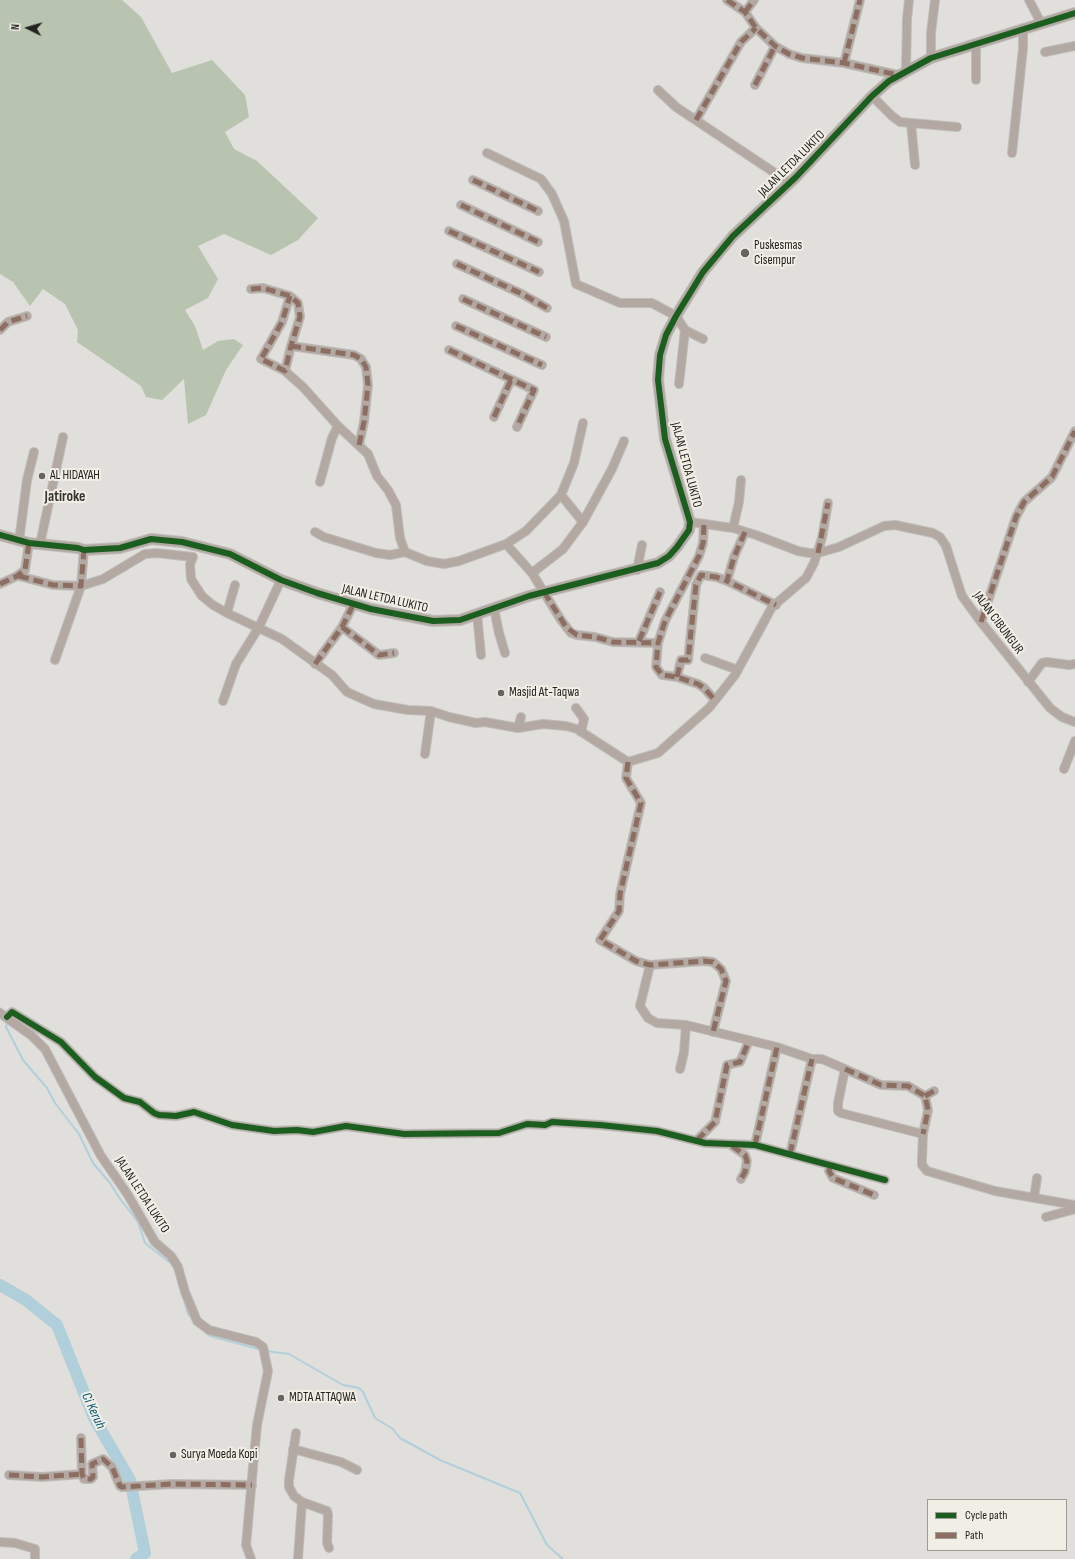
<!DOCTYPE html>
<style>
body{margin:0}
#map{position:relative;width:1075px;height:1559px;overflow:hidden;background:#e1dfdb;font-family:"Sofia Sans Condensed",sans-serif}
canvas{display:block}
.legend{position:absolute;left:927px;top:1499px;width:140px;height:52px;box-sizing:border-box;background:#f1eee6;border:1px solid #9f9c96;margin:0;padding:5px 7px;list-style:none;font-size:12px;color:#23221f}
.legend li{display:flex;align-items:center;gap:8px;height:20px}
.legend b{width:20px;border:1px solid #9f9c96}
.north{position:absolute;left:8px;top:8px;width:40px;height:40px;-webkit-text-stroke:3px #f1eee6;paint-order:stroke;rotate:275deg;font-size:11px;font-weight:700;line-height:16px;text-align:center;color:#23221f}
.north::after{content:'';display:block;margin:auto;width:14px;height:18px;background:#23221f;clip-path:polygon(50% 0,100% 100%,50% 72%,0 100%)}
</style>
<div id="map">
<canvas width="1075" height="1559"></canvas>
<ul class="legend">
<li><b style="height:5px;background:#1b5e20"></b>Cycle path</li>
<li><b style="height:5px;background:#8d6e63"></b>Path</li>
</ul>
<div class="north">N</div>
</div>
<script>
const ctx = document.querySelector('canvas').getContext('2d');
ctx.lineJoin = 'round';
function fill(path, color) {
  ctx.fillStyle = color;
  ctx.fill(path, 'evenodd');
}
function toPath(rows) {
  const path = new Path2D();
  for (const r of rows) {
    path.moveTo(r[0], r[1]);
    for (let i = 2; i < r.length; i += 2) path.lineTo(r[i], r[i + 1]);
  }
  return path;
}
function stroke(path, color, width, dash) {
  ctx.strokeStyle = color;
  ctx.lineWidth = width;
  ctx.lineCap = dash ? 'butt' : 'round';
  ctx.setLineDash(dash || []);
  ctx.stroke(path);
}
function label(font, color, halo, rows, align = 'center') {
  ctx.font = font + ' "Sofia Sans Condensed",sans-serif';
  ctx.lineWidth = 4;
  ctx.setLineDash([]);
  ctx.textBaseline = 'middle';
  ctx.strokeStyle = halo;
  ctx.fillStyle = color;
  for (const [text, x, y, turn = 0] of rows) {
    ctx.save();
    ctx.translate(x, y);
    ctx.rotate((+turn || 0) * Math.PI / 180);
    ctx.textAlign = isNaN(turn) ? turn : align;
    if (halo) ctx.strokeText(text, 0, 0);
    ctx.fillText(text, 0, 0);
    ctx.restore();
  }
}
fill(toPath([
 [0,0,122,0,141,17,172,73,212,60,245,95,249,117,225,132,234,149,257,161,318,218,298,240,271,255,224,234,198,246,218,279,208,298,185,310,195,326,203,350,218,341,234,339,243,345,226,370,206,415,188,424,184,379,162,400,146,397,141,386,77,342,78,330,65,304,43,289,30,306,13,282,0,274]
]), '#b8c4af');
stroke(toPath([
 [0,1008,7,1013],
 [8,1021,6,1027,23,1060,47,1088,55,1103,79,1134,93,1163,110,1183,118,1196,138,1222,145,1243,173,1265,176,1273],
 [184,1300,188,1314,193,1319],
 [198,1326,210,1336,262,1350],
 [266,1351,289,1354,343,1385,359,1388,363,1392,375,1418,393,1429,400,1438,440,1460,520,1493,547,1545,563,1559]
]), '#b1cfdb', 2);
stroke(toPath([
 [0,1285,26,1300,57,1325,94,1418,130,1480,145,1553,136,1559]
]), '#b1cfdb', 12);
const minor = toPath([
 [727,0,745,12,756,28,775,46,789,54,802,58,844,63,898,75],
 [1029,0,1041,23],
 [745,12,754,0],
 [1045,52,1075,46],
 [931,58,931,33,935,0],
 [844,63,860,0],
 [906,71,907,19,909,0],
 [976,80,976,44],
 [755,85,775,46],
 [658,90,676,107,790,183],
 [872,96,892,116,900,122,957,127],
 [696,120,741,42,756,28],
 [911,123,915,165],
 [487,153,541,179,552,194,564,221,576,284,620,303,652,303,676,316,685,330,703,339],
 [1012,153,1023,48,1023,28],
 [473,180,538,211],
 [461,205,538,242],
 [449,231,539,272],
 [457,264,522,294,547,308],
 [251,289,263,288,290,296,298,303,300,317,291,346,285,371],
 [290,296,282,322,261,359,285,371,303,387,338,426,368,454,377,476,388,490,396,505,400,538,405,552],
 [463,299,546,337],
 [456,326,542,365],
 [0,330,8,322,27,316],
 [291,346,354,355,361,359,366,367,368,385,364,422,359,445],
 [449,350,534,390,517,427],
 [679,384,685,330],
 [494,417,511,380],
 [320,482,332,438,338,426],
 [561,495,583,522],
 [690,522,733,528,756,535,798,551,809,553,818,553,839,547,884,526,895,525,933,533,940,537,946,546,962,596,981,622,1050,708,1062,717,1075,722],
 [704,525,703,543,699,556,665,621,658,643,656,667,662,675,677,677,698,684,704,688,715,700],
 [733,528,739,502,741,480],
 [315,532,324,537,376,553,390,555,405,552,427,561,444,564,459,561,506,544,526,531,561,495,574,463,583,423],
 [745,532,734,557,727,581,776,605],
 [19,541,27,480,34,452],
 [40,544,63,437],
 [506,544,532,573,561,620,571,633,577,635,595,637,613,642,658,643],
 [637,570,642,545],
 [532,573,563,549,583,522,612,469,624,441],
 [19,576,53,585,81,586,103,579,145,554,157,553,193,557,190,564,191,579,202,596,213,605,227,613,282,639,332,675,347,692,374,704,408,710,431,711,449,717,476,723,485,722,518,728,543,724,566,726,577,729,628,762,658,753,709,708,735,675,772,607,806,578,814,563,822,538,828,503],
 [0,584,17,576,25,570,29,543],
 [494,608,499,633,505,653],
 [227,613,235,585],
 [477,614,481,655],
 [981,622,1016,517,1024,502,1052,477,1075,431],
 [342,627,379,655,394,653],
 [639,641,660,592],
 [705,658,738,670],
 [55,660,81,586,84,550],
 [315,664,342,627,353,605],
 [677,677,681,660,688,660,696,585,701,575,716,577,727,581],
 [1028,682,1042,663,1047,662,1069,665,1075,664],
 [223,701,236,664,259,627,281,580],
 [576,708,584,719,581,732],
 [518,728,521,717],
 [425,754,431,711],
 [628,762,626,778,641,803,620,894,619,911,600,940,636,961,650,965,704,961,713,962,721,969,726,981,713,1032],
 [1064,769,1075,741],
 [650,965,640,1006,648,1018,657,1023,686,1025,777,1047,812,1059,822,1059,845,1069,838,1103,838,1111,841,1113,923,1134,922,1160,922,1165,927,1171,995,1191,1075,1205],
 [0,1013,32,1036,45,1049,101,1156,128,1195,155,1242,171,1256,178,1267,185,1292,197,1321,209,1330,256,1342,263,1347,268,1371,257,1425,254,1456,246,1545,251,1559],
 [7,1017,12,1012,61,1042,95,1077,124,1098,140,1102,154,1113,159,1115,176,1116,194,1112,232,1125,274,1131,297,1130,313,1132,346,1126,404,1134,499,1133,527,1124,545,1125,552,1122,600,1125,657,1131,705,1143,755,1145,885,1180],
 [680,1069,684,1052,686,1025],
 [845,1069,881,1085,908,1086,925,1096,928,1110,923,1134],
 [925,1096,934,1091],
 [697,1140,715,1122,727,1065,740,1062,749,1041],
 [755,1145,777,1047],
 [732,1146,745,1155,747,1161,745,1172,741,1179],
 [790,1154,812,1059],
 [830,1167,829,1171,833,1178,874,1195],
 [1034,1198,1037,1178],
 [1046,1217,1075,1209],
 [296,1433,289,1480,289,1487,294,1496,302,1502,298,1559],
 [81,1438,82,1474,84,1479,91,1479,93,1477,92,1464,103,1459,112,1467,120,1486,122,1487,172,1484,252,1485],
 [293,1449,341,1462,357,1470],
 [9,1475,42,1477,82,1474],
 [302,1502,327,1511,328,1515,327,1543,329,1548],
 [0,1542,15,1543,35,1549,35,1559]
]);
const tertiary = toPath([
 [0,535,29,543,78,548,84,550,120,548,151,539,182,542,230,554,281,580,317,593,371,609,433,621,460,620,529,596,658,563,669,556,677,547,689,530,690,522,665,439,658,380,660,355,666,335,676,316,703,272,733,236,796,177,872,96,889,81,931,58,1075,13]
]);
stroke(minor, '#bebdba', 10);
stroke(tertiary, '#bebdba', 12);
stroke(minor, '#b3a8a2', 8);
stroke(tertiary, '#b3a8a2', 10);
stroke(toPath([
 [727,0,745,12,756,28,775,46,789,54,802,58,844,63,898,75],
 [745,12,754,0],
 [844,63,860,0],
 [755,85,775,46],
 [696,120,741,42,756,28],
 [473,180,538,211],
 [461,205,538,242],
 [449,231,539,272],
 [457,264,522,294,547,308],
 [251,289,263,288,290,296,298,303,300,317,291,346,285,371,261,359,282,322,290,296],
 [463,299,546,337],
 [456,326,542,365],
 [0,330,8,322,27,316],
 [291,346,354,355,361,359,366,367,368,385,364,422,359,445],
 [449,350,534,390,517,427],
 [494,417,511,380],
 [704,525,703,543,699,556,665,621,658,643,656,667,662,675,677,677,698,684,704,688,715,700],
 [745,532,734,557,727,581,776,605],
 [818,553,828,503],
 [19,576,53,585,81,586,84,550],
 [0,584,17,576,25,570,29,543],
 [544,592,566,627,577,635,595,637,613,642,658,643],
 [981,622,1016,517,1024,502,1052,477,1075,431],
 [342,627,379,655,394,653],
 [639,641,660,592],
 [315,664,342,627,353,605],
 [677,677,681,660,688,660,696,585,701,575,716,577,727,581],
 [628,762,626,778,641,803,620,894,619,911,600,940,636,961,650,965,704,961,713,962,721,969,726,981,713,1032],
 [845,1069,881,1085,908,1086,925,1096,928,1110,923,1134],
 [925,1096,934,1091],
 [697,1140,715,1122,727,1065,740,1062,749,1041],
 [755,1145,777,1047],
 [732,1146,745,1155,747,1161,745,1172,741,1179],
 [790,1154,812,1059],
 [830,1167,829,1171,833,1178,874,1195],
 [81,1438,82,1474,84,1479,91,1479,93,1477,92,1464,103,1459,112,1467,120,1486,122,1487,172,1484,252,1485],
 [9,1475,42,1477,82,1474]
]), '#8d6e63', 5, [10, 5]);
stroke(toPath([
 [0,535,29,543,78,548,84,550,120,548,151,539,182,542,230,554,281,580,317,593,371,609,433,621,460,620,529,596,658,563,669,556,677,547,689,530,690,522,665,439,658,380,660,355,666,335,676,316,703,272,733,236,796,177,872,96,889,81,931,58,1075,13],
 [7,1017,12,1012,61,1042,95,1077,124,1098,140,1102,154,1113,159,1115,176,1116,194,1112,232,1125,274,1131,297,1130,313,1132,346,1126,404,1134,499,1133,527,1124,545,1125,552,1122,600,1125,657,1131,705,1143,755,1145,885,1180]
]), '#1b5e20', 6);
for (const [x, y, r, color] of [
 [745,253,5,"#666461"],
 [42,476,4,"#666461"],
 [501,693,4,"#666461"],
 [281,1398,4,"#666461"],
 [173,1455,4,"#666461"]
]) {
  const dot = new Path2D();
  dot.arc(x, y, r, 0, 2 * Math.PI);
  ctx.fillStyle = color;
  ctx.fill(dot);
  stroke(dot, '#f1eee6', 1.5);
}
label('13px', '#23221f', '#f1eee6', [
 ["JALAN LETDA LUKITO",792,164,-45],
 ["JALAN LETDA LUKITO",686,465,75],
 ["JALAN LETDA LUKITO",385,599,13],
 ["JALAN CIBUNGUR",998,623,53],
 ["JALAN LETDA LUKITO",142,1195,57]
]);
label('13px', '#23221f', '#f1eee6', [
 ["Puskesmas",754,246],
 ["Cisempur",754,261],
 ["AL HIDAYAH",50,476],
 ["Masjid At-Taqwa",509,693],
 ["MDTA ATTAQWA",289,1398],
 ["Surya Moeda Kopi",181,1455]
], 'left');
label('italic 14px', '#005773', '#f1eee6', [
 ["Ci Keruh",93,1411,65]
]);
label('bold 15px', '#37352f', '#f1eee6', [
 ["Jatiroke",65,497]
]);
</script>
